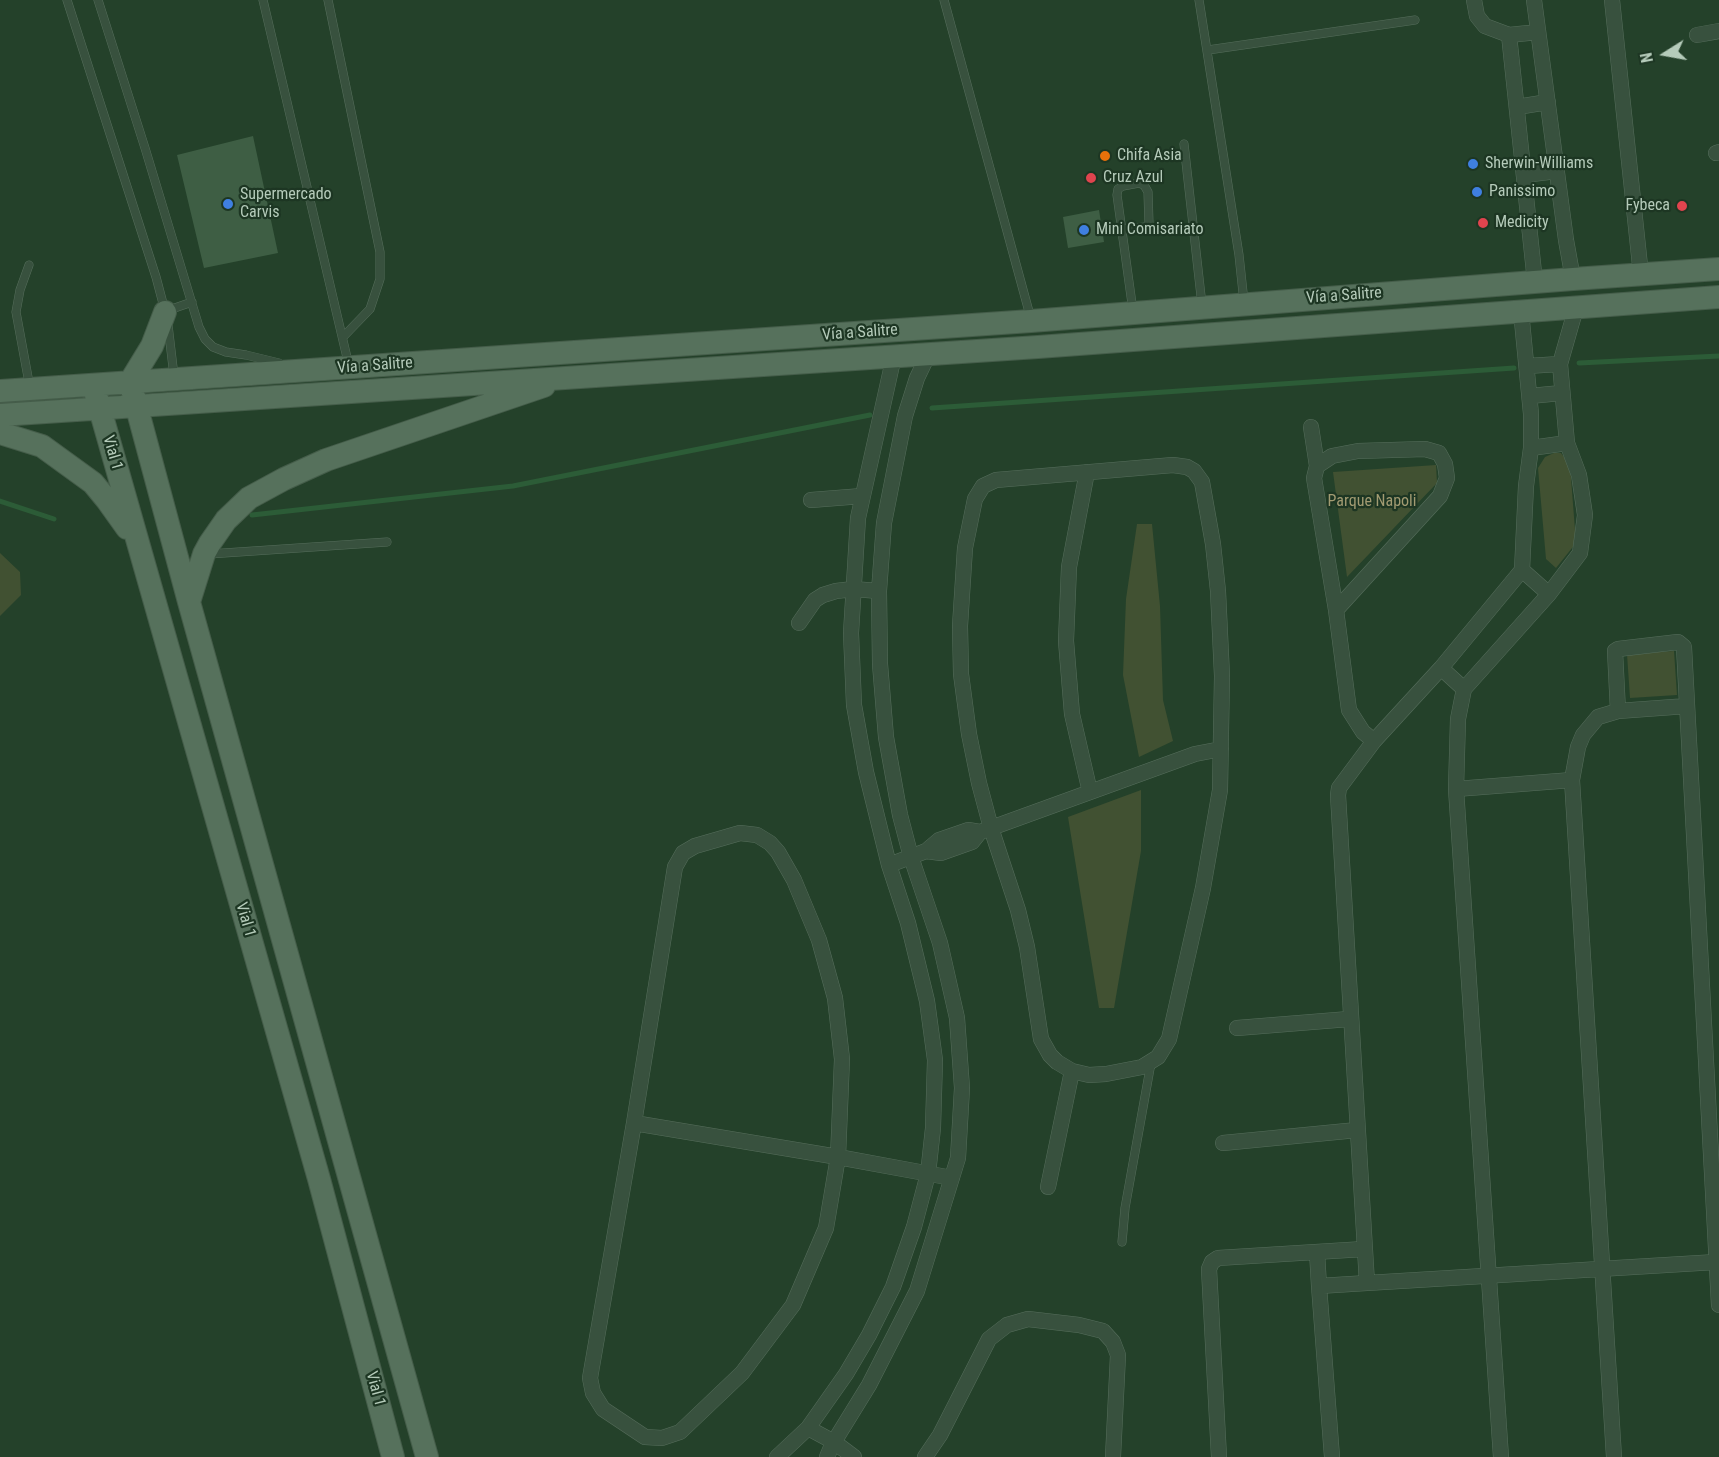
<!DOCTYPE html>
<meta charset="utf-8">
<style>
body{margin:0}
#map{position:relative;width:1719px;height:1457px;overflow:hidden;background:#24412a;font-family:"Roboto Condensed",sans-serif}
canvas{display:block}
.north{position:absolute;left:1635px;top:24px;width:60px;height:60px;-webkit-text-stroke:4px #1d3623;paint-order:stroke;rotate:259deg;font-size:16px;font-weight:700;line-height:24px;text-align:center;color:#b5cbba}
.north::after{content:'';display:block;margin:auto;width:21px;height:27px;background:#b5cbba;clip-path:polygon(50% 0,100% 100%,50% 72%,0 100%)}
</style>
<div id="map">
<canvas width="1719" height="1457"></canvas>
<div class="north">N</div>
</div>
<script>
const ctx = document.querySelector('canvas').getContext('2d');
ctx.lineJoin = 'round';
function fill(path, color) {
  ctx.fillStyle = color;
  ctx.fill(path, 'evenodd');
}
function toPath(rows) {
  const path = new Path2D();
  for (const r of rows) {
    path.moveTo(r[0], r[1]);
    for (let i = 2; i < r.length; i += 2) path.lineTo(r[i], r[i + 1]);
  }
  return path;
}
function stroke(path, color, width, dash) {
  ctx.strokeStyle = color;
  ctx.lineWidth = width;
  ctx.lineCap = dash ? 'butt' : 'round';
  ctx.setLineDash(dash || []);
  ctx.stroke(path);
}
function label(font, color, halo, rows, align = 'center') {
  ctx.font = font + ' "Roboto Condensed",sans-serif';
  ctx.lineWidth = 4.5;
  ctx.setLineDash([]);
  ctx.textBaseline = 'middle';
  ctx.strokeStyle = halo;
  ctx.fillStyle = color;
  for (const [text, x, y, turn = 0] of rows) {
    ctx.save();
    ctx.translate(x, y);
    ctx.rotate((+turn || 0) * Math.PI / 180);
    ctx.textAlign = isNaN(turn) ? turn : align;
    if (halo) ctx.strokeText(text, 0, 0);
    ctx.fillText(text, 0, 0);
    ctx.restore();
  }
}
fill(toPath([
 [1554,453,1561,453,1570,465,1576,543,1556,568,1546,559,1538,468,1545,457],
 [1436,465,1437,483,1347,577,1333,472],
 [1137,524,1152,524,1160,606,1163,700,1173,741,1139,757,1123,675,1126,599],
 [0,553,20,572,21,595,0,616],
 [1674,651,1677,695,1630,698,1627,654],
 [1141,790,1141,851,1114,1008,1099,1008,1068,817]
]), '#415132');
stroke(toPath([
 [1579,363,1719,356],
 [932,408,1514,368],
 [0,501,54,519],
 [252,515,513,486,870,415]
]), '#2c5c37', 5);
fill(toPath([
 [253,136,278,253,204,268,177,155],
 [1099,210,1104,242,1068,248,1063,217]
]), '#3e5e44');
const service = toPath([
 [67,0,156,277,165,311],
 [98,0,145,148,199,327,205,339,213,347,226,352,246,355,279,363],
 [263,0,349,366],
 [328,0,380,252,380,279,370,309,343,337],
 [944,0,1031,319],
 [1199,0,1239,255,1244,302],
 [1208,50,1415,20],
 [1184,144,1202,305],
 [1122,229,1145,227,1149,224,1148,192,1144,185,1139,183,1123,186,1118,189,1117,195,1133,311],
 [29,265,20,290,16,312,30,388],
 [166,311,192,302],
 [168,325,174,376],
 [209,554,387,542],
 [1122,1242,1125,1208,1151,1063]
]);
const minor = toPath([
 [1474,0,1477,16,1485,26,1509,35,1538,32],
 [1534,0,1566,240,1573,279],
 [1612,0,1641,275],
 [1509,35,1535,282],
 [1697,35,1719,31],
 [1517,107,1548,102],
 [1716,153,1719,152],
 [1524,175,1557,171],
 [1521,311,1531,414,1531,448,1526,486,1522,570,1441,668,1374,741,1339,788,1338,795,1367,1283,1716,1262],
 [1527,366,1560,364],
 [1530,396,1561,393],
 [1311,427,1317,466,1314,478,1336,610,1349,710,1363,732,1374,741],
 [1531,448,1567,443],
 [1173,465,1187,467,1194,471,1202,482,1213,544,1218,591,1222,676,1220,790,1203,888,1169,1039,1158,1057,1142,1067,1106,1074,1089,1075,1072,1071,1057,1062,1050,1055,1041,1039,1027,947,1018,910,991,828,979,783,969,734,961,674,960,626,965,548,975,499,983,486,996,480,1173,465],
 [1317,466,1332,456,1358,451,1425,449,1439,453,1445,464,1447,478,1440,496,1336,610],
 [1087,472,1069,567,1066,641,1072,714,1090,792],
 [811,500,862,496],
 [1522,570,1549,594],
 [799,623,815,600,823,595,836,591,853,589,879,591],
 [1441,668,1464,689,1458,719,1456,789,1501,1457],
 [1464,689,1549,594,1580,553,1585,515,1579,475,1567,443,1560,364,1576,308],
 [1618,711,1687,706],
 [1456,789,1572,780],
 [740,833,757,835,770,843,778,852,794,880,819,940,835,998,842,1059,838,1157,826,1228,793,1305,742,1373,680,1432,662,1438,645,1437,603,1409,593,1393,590,1378,634,1123,675,867,683,853,695,846,740,833],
 [926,851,941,853,972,842,980,832],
 [889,865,926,851,939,840,968,830,980,832,1195,754,1221,749],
 [1237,1028,1349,1019],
 [634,1123,838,1157,952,1178],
 [1223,1143,1357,1130],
 [1048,1187,1072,1071],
 [1317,1252,1319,1286],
 [808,1428,834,1442,854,1457],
 [777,1457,808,1428,846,1374,869,1335,893,1287,914,1227,928,1174,933,1128,935,1060,927,1001,908,923,889,865,866,772,854,705,851,633,858,518,894,356],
 [827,1457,832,1445,869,1385,917,1291,958,1158,962,1088,957,1018,940,943,911,857,900,815,886,737,880,664,879,591,884,523,905,416,917,378,928,355],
 [925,1457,940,1435,989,1339,1007,1325,1028,1319,1079,1325,1103,1331,1113,1342,1118,1355,1113,1457],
 [1219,1457,1209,1269,1212,1262,1218,1258,1364,1249],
 [1332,1457,1319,1286,1367,1283],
 [1614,1457,1572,780,1578,747,1583,735,1598,717,1618,711,1615,651,1618,649,1678,642,1684,647,1719,1305]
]);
const primary = toPath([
 [165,312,152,346,130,382,189,602,427,1457],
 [0,391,1031,321,1573,279,1719,269],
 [96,395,319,1179,393,1457],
 [0,415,1038,347,1719,297],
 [0,433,42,446,93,483,107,500,127,528],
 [189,602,204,554,210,543,226,520,249,498,284,479,326,460,544,386]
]);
stroke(service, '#566e5c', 9);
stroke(minor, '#566e5c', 16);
stroke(primary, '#455d4a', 24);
stroke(service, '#38513e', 8);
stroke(minor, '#38513e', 15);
stroke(primary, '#56715c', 22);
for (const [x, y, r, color] of [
 [1105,156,6,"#e8710a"],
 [1473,164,6,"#3f7fe0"],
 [1091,178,6,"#e0444e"],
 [1477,192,6,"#3f7fe0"],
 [228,204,6,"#3f7fe0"],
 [1682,206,6,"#e0444e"],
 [1483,223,6,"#e0444e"],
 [1084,230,6,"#3f7fe0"]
]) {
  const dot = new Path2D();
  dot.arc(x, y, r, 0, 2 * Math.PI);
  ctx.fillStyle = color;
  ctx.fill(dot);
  stroke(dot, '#1d3623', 2);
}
label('16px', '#b5cbba', '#1d3623', [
 ["Chifa Asia",1117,156],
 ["Sherwin-Williams",1485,164],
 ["Cruz Azul",1103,178],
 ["Panissimo",1489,192],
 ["Supermercado",240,195],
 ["Carvis",240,213],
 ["Fybeca",1670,206,"right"],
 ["Medicity",1495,223],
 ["Mini Comisariato",1096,230]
], 'left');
label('16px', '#b5cbba', '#1d3623', [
 ["Vía a Salitre",1344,296,-4],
 ["Vía a Salitre",860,333,-4],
 ["Vía a Salitre",375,366,-4],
 ["Vial 1",112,453,74],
 ["Vial 1",245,920,74],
 ["Vial 1",375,1389,75]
]);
label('16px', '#a29b72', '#1d3623', [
 ["Parque Napoli",1372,502]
]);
</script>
